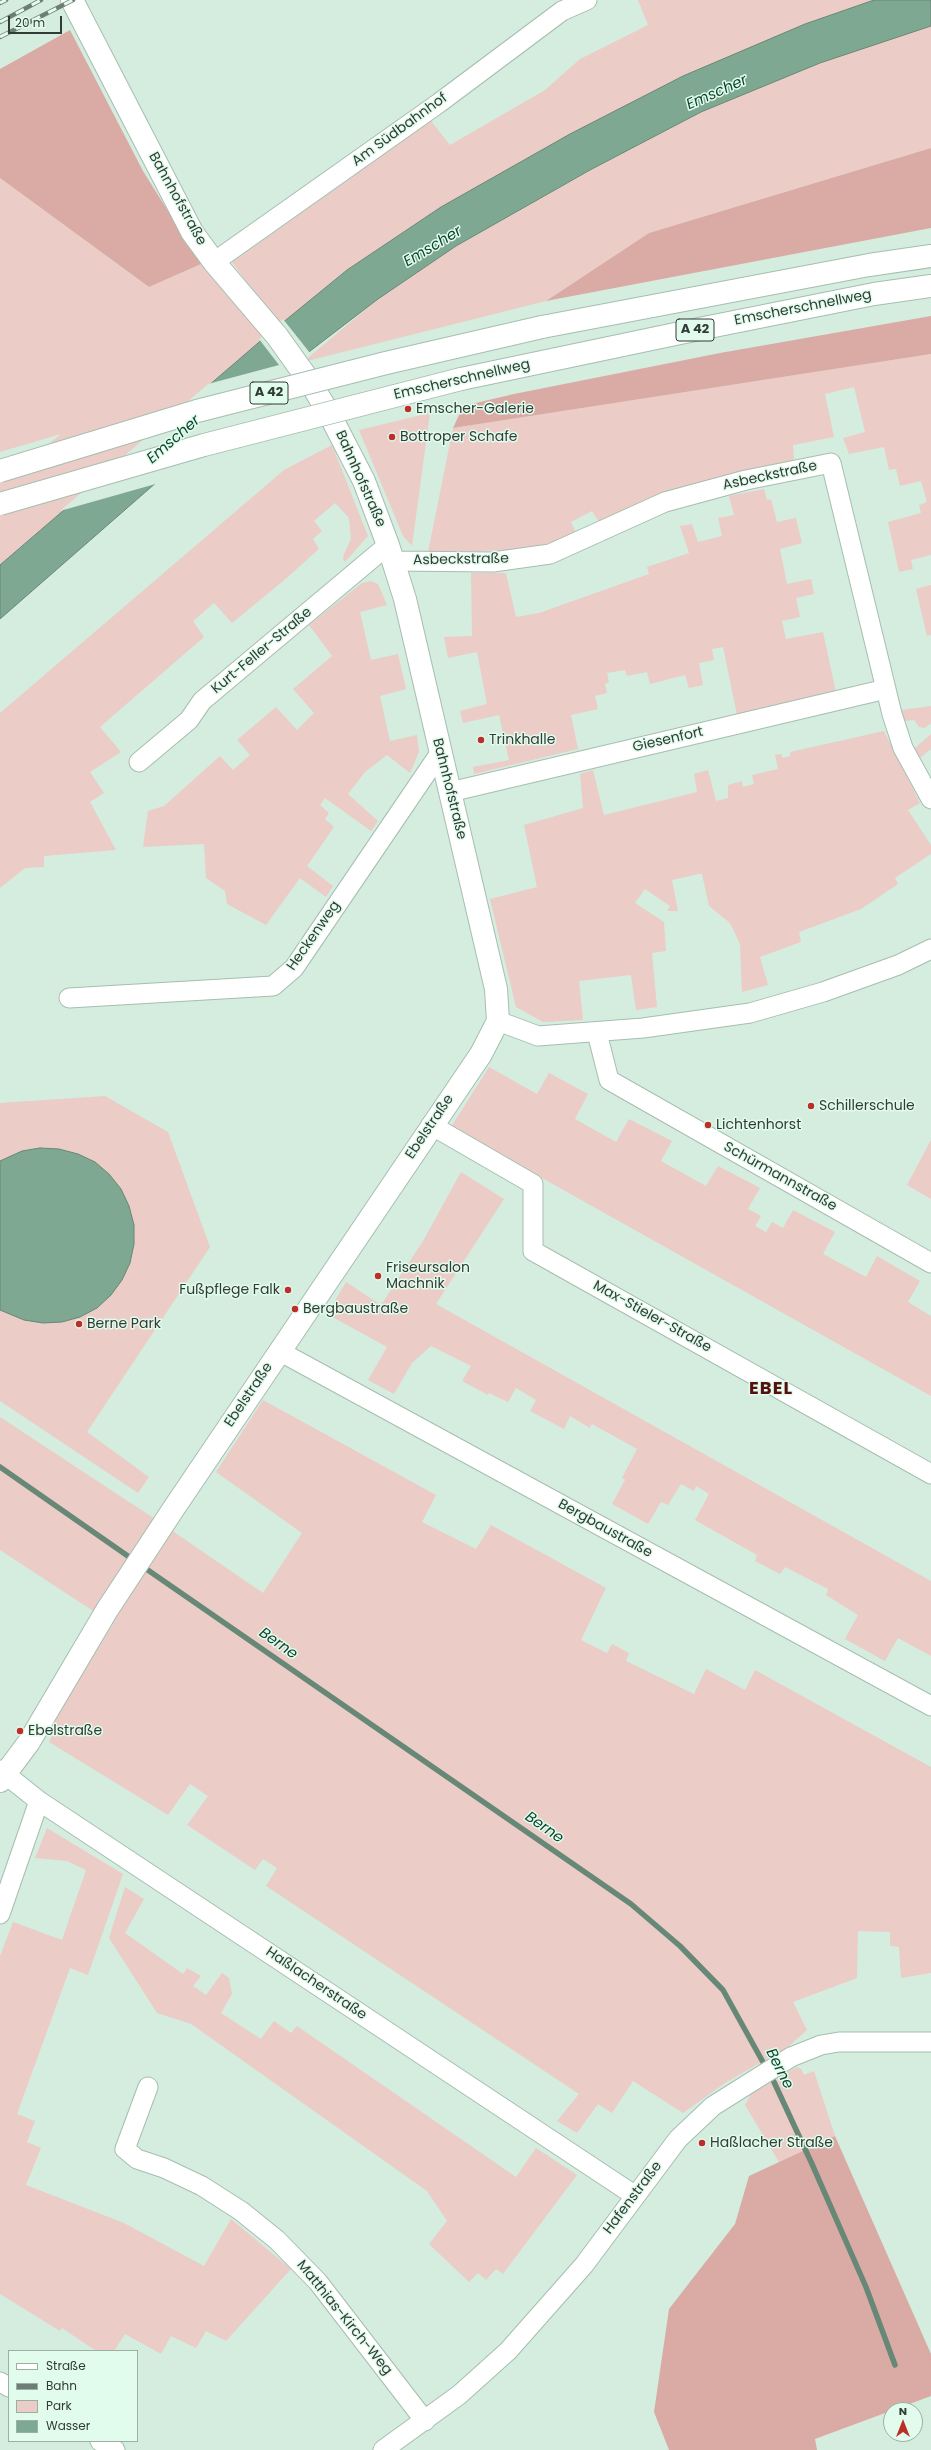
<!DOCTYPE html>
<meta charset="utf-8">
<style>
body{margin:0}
#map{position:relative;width:931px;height:2450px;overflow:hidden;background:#d4eddf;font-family:Poppins,sans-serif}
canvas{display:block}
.legend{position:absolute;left:8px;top:2350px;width:130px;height:92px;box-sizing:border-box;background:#e1fbec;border:1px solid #9bafa3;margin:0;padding:5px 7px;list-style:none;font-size:12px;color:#323c36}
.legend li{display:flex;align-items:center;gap:8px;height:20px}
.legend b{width:20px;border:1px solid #9bafa3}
.north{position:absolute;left:883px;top:2402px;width:40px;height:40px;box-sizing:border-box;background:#e1fbec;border:1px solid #9bafa3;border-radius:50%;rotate:0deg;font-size:11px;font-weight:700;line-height:16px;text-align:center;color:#323c36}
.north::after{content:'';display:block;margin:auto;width:14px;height:18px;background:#bc2e28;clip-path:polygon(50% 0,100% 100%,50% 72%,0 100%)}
.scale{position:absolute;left:8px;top:16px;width:54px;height:18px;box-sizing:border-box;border:2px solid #323c36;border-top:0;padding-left:5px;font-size:12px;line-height:14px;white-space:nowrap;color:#323c36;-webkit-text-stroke:3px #e1fbec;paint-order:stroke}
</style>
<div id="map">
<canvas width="931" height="2450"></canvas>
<ul class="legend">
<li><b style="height:5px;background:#fff"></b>Straße</li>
<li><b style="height:5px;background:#6e7d75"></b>Bahn</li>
<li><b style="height:11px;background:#ebccc7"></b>Park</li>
<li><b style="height:11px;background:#7ea891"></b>Wasser</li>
</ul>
<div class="north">N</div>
<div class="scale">20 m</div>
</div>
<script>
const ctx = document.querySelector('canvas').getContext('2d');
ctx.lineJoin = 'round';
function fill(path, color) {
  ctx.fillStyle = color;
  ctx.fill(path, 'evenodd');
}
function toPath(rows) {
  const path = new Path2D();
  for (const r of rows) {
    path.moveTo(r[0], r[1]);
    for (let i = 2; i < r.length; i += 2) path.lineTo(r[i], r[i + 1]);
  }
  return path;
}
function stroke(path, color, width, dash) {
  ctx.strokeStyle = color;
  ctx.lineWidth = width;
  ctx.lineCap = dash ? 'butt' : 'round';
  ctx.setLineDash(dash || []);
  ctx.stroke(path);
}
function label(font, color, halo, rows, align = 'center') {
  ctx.font = font + ' Poppins,sans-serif';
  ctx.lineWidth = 3;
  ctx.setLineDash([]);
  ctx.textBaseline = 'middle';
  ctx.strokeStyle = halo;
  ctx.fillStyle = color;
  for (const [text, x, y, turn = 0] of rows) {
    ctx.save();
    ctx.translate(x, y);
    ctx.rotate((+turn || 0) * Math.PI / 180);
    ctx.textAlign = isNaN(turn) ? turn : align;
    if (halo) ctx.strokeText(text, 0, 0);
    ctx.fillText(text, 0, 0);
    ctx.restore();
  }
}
fill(toPath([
 [638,0,874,0,805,24,441,207,347,270,278,326,232,262,431,121,450,145,545,90,580,59,648,25],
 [931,26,931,148,649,233,546,301,303,362,378,299,456,246,590,170,701,112,820,63],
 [0,178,149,287,201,264,265,337,0,565,0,483,61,434,0,452],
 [931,354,931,555,911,560,913,569,899,572,888,522,921,513,919,505,927,502,921,481,900,486,896,469,889,470,884,447,849,454,843,438,865,432,854,387,825,394,834,437,793,445,794,463,599,522,592,511,571,522,576,533,554,542,520,550,428,552,453,428],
 [430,413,412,546,403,536,359,430],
 [332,445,368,536,345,562,343,559,344,554,351,539,349,518,335,503,314,521,322,531,313,539,319,549,282,582,232,623,214,603,193,621,204,637,100,727,121,752,90,772,104,793,90,802,116,850,44,856,44,867,25,868,0,888,0,713,284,470],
 [764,489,767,500,771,499,777,522,796,518,802,543,780,549,787,584,811,579,814,594,796,598,800,617,782,621,786,639,823,632,836,692,737,715,723,647,712,649,714,660,699,663,703,685,689,688,685,675,650,684,647,672,627,676,625,670,607,673,609,682,605,684,607,693,595,696,598,709,571,715,578,749,474,774,473,767,509,760,499,715,463,723,460,711,487,704,477,652,448,658,444,637,472,636,471,573,506,573,516,617,539,613,649,574,647,567,689,553,680,526,692,524,698,542,722,536,718,518,734,515,729,496],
 [371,581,378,584,387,605,360,612,371,660,398,654,406,689,380,696,390,741,417,735,419,752,410,773,387,755,365,772,348,794,378,821,371,831,325,798,320,805,329,813,325,819,334,827,307,866,333,886,326,897,300,878,266,925,227,904,225,891,206,878,204,844,143,847,148,811,164,806,220,756,233,770,250,755,237,740,276,707,297,730,314,713,293,689,332,656,309,625,362,583],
 [931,585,931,635,927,636,916,589],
 [931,706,931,723,925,728,919,727,914,720,904,721,901,710],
 [884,731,920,803,908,810,931,845,931,854,895,878,898,884,861,909,799,932,801,942,760,957,768,985,742,992,740,944,730,923,709,906,702,874,699,874,672,880,678,911,667,911,670,906,645,889,635,903,664,922,666,951,652,953,657,1007,636,1010,631,975,579,981,583,1020,543,1022,516,1007,490,899,537,887,524,825,583,808,580,774,593,770,604,815,697,792,694,774,708,770,716,801,728,798,728,785,742,781,743,787,754,784,752,775,778,769,775,755,781,754,783,758,790,756,790,752],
 [931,734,931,749,919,759,914,749],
 [489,1067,537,1094,549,1073,588,1094,575,1119,616,1142,629,1119,672,1141,661,1161,706,1186,718,1166,760,1188,748,1209,761,1216,755,1226,766,1232,772,1222,783,1228,793,1210,835,1232,823,1254,866,1277,877,1256,920,1281,908,1302,931,1316,931,1396,451,1127],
 [105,1096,168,1132,210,1247,87,1432,149,1477,138,1493,0,1401,0,1103],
 [931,1140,931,1199,907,1185],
 [461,1172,504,1199,436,1304,931,1581,931,1656,898,1638,885,1661,845,1639,858,1615,826,1595,828,1589,785,1567,780,1574,755,1561,757,1555,695,1520,709,1494,696,1486,694,1491,681,1484,668,1505,661,1502,648,1524,612,1504,625,1480,622,1478,637,1449,592,1424,590,1428,570,1416,564,1429,530,1411,536,1400,516,1388,508,1402,489,1393,488,1395,462,1381,471,1366,431,1346,412,1363,394,1394,368,1380,387,1347,327,1314,346,1282,381,1305,423,1241],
 [263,1400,436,1495,422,1522,476,1549,491,1525,606,1588,581,1640,607,1653,612,1644,629,1653,626,1661,694,1694,706,1669,745,1690,755,1670,931,1767,931,1973,901,1978,899,1947,890,1946,890,1932,858,1931,857,1978,793,2002,807,2030,789,2046,725,2083,683,2113,633,2081,612,2113,598,2104,577,2133,557,2121,579,2094,266,1886,277,1868,263,1859,255,1870,187,1825,208,1796,190,1784,168,1815,49,1742,53,1733,50,1724,113,1624,0,1550,0,1417,158,1521,263,1593,302,1533,216,1472],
 [47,1828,123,1874,88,1975,70,1968,17,2114,35,2121,27,2142,41,2148,26,2185,124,2223,204,2266,231,2219,291,2269,226,2341,206,2331,196,2348,171,2336,161,2354,125,2334,114,2351,96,2351,62,2328,60,2331,0,2294,0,1956,13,1922,62,1940,86,1870,67,1861,35,1858],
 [125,1887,144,1899,125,1933,183,1974,187,1968,201,1976,193,1986,206,1995,222,1973,229,1978,232,1994,221,2013,261,2039,274,2021,291,2033,297,2026,516,2177,536,2148,577,2175,503,2274,496,2269,486,2280,478,2273,469,2282,429,2244,447,2221,427,2191,191,2024,157,2013,109,1938],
 [797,2067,801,2069,804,2075,814,2071,835,2136,779,2162,745,2105,751,2094]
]), '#ebccc7');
fill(toPath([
 [70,30,143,171,201,264,149,287,0,178,0,69],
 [931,148,931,228,546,301,649,233],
 [931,316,931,354,453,428,463,406,514,394,720,353],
 [835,2136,931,2354,931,2396,815,2439,817,2450,669,2450,654,2412,669,2309,735,2224,749,2176]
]), '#daaba4');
const water = toPath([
 [874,0,931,0,931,26,820,63,701,112,590,170,456,246,378,299,284,371,0,619,0,565,265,337,347,270,441,207,570,134,683,76,805,24,874,0],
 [40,1148,59,1149,78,1154,95,1162,109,1174,121,1189,129,1206,134,1225,134,1244,130,1263,122,1280,111,1295,97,1308,80,1317,62,1322,43,1323,24,1320,0,1310,0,1161,22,1151,40,1148]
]);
fill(water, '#7ea891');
stroke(water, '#678876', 1);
fill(toPath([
 [283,319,310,353,285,372,159,483,60,511,208,384,279,365,259,339]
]), '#d4eddf');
stroke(toPath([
 [0,1467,135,1561],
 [142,1566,631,1904,680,1946,723,1990,774,2082,812,2164,866,2287,895,2365]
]), '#678876', 5.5);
const minor = toPath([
 [214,262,439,103,562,11,587,0],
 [394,561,493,562,550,554,665,502,746,480,831,463,892,714,903,748,931,799],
 [139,762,189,720,202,701,388,545],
 [450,792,886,689],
 [69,998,273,986,294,968,440,753],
 [498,1021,538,1036,643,1028,750,1013,823,992,898,965,931,949],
 [597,1033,609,1080,931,1263],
 [431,1125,533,1184,533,1251,931,1474],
 [279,1351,931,1706],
 [0,1770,39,1801,634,2195],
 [0,1914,39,1801],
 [148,2087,125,2149,137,2159,164,2168,202,2186,241,2211,277,2240,318,2282,425,2421],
 [0,2382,9,2387],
 [100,2441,115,2450],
 [383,2450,459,2395,508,2351,584,2265,678,2139,713,2106,791,2057,821,2045,839,2042,931,2042]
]);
const tertiary = toPath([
 [0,1781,29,1742,107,1610,174,1508,481,1054,498,1021,496,989,405,599,388,545,364,481,332,419,312,385,277,336,214,262,192,232,72,0]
]);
const motorway = toPath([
 [542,327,869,265,931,256],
 [461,379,704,328,874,294,931,286]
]);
stroke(minor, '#a5beb0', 21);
stroke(tertiary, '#a5beb0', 24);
stroke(motorway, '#a5beb0', 24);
stroke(minor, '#fff', 19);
stroke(tertiary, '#fff', 22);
stroke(motorway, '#fff', 22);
const rail = toPath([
 [0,3,6,0],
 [0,22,41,0],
 [0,37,73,0]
]);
stroke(rail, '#6e7d75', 4.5);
stroke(rail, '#e1fbec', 3, [9]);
const motorwayBridge = toPath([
 [0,471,197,411,386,363,542,327],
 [0,504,204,445,461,379]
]);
stroke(motorwayBridge, '#a5beb0', 24, []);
stroke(motorwayBridge, '#fff', 22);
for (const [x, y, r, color] of [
 [408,409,4,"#bc2e28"],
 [392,437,4,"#bc2e28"],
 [481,740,4,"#bc2e28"],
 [811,1106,4,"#bc2e28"],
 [708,1125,4,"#bc2e28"],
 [378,1276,4,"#bc2e28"],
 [288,1290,4,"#bc2e28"],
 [295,1309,4,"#bc2e28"],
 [79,1324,4,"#bc2e28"],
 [20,1731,4,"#bc2e28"],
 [702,2143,4,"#bc2e28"]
]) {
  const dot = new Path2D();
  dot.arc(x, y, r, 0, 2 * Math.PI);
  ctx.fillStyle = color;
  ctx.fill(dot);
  stroke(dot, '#e1fbec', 1.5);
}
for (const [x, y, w] of [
 [695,330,38],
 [269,393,38]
]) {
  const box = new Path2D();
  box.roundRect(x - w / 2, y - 11, w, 22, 3);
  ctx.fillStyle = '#e1fbec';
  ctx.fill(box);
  stroke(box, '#323c36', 1);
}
label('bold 13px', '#323c36', null, [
 ["A 42",695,330],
 ["A 42",269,393]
]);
label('14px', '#323c36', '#e1fbec', [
 ["Am Südbahnhof",400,130,-36],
 ["Bahnhofstraße",177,199,61],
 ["Emscherschnellweg",803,308,-11],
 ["Emscherschnellweg",462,380,-13],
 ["Asbeckstraße",770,476,-12],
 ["Bahnhofstraße",360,479,66],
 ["Asbeckstraße",461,560,-1],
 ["Kurt-Feller-Straße",262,651,-40],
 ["Giesenfort",668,740,-13],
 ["Bahnhofstraße",449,789,76],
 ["Heckenweg",314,936,-55],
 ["Ebelstraße",430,1127,-56],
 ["Schürmannstraße",780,1177,29],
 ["Max-Stieler-Straße",652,1317,29],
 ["Ebelstraße",249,1395,-56],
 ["Bergbaustraße",605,1529,29],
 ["Haßlacherstraße",316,1984,34],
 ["Hafenstraße",633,2198,-53],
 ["Matthias-Kirch-Weg",344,2318,51]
]);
label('14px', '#323c36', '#e1fbec', [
 ["Emscher-Galerie",416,409],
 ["Bottroper Schafe",400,437],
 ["Trinkhalle",489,740],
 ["Schillerschule",819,1106],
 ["Lichtenhorst",716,1125],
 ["Friseursalon",386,1268],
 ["Machnik",386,1284],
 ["Fußpflege Falk",280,1290,"right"],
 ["Bergbaustraße",303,1309],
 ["Berne Park",87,1324],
 ["Ebelstraße",28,1731],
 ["Haßlacher Straße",710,2143]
], 'left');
label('italic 15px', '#0e452e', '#e1fbec', [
 ["Emscher",717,93,-24],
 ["Emscher",433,247,-31],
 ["Emscher",174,440,-41],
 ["Berne",278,1644,35],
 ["Berne",544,1828,35],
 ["Berne",779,2069,63]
]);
ctx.letterSpacing = '1px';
label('bold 18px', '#55110e', '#e1fbec', [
 ["EBEL",771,1389]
]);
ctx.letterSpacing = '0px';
</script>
